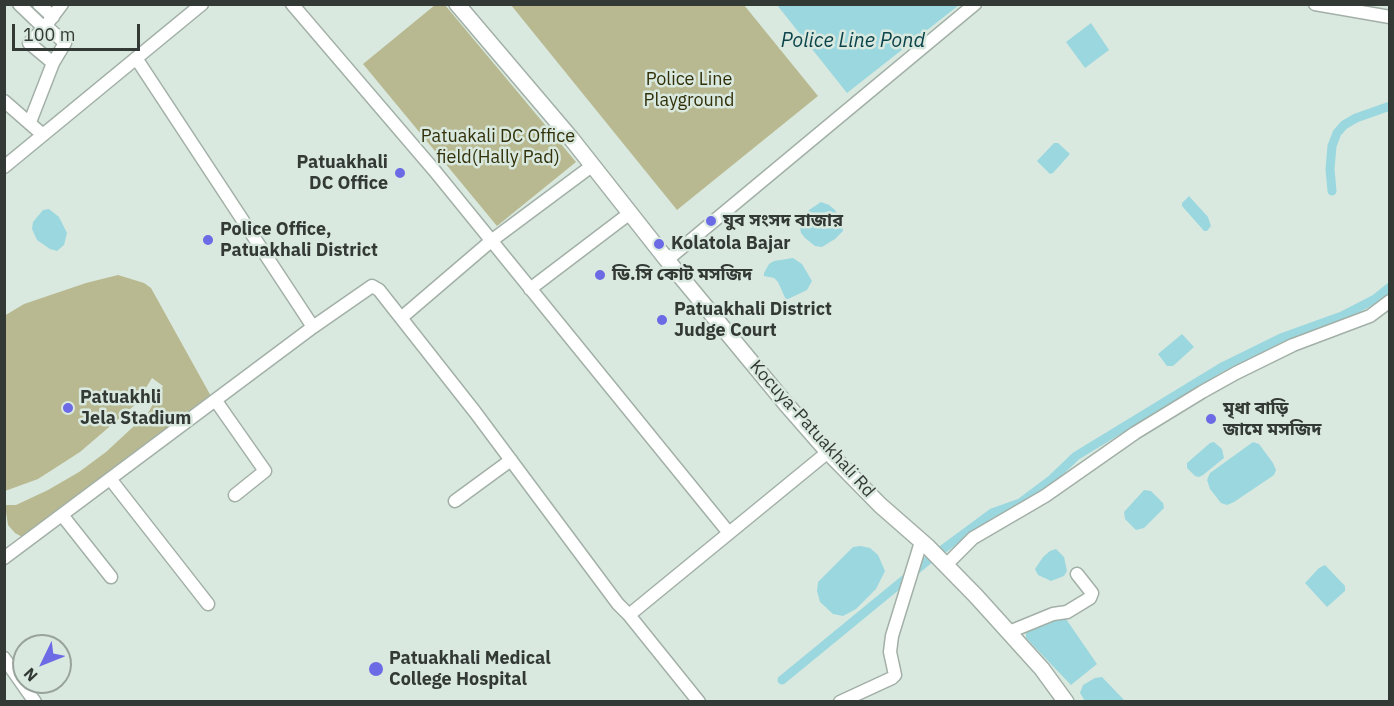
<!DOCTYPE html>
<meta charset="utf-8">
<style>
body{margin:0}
#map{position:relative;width:1394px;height:706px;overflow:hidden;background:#dae9df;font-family:"IBM Plex Sans",sans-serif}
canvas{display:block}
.frame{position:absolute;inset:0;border:6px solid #333935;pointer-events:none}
.north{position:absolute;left:12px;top:634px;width:60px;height:60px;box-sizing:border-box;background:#dae9df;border:2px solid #97a39b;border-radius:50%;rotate:227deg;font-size:16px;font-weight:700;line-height:24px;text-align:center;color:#333935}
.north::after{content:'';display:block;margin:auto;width:21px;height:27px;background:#6c6ae4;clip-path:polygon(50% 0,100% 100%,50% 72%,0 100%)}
.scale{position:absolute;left:12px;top:24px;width:128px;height:27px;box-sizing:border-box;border:3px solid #333935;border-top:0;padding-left:8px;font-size:18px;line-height:21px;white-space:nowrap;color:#333935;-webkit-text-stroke:4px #dae9df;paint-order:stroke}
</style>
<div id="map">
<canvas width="1394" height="706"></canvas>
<div class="frame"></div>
<div class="north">N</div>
<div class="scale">100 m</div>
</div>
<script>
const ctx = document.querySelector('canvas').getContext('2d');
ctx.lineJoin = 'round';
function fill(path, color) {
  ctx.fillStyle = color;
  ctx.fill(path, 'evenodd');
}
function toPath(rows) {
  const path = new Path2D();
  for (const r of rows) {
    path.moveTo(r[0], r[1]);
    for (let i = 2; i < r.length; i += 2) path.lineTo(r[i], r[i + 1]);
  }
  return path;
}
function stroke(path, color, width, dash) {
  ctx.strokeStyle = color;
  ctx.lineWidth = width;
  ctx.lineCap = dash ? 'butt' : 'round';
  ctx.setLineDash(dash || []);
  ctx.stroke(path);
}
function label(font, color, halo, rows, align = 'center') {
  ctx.font = font + ' "IBM Plex Sans","Noto Sans Bengali",sans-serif';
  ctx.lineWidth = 5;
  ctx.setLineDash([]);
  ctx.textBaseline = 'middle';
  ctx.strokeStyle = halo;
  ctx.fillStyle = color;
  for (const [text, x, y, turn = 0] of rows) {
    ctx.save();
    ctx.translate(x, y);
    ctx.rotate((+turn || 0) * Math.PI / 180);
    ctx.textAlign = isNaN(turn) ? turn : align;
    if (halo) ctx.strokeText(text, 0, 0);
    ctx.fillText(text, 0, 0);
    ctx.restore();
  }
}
fill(toPath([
 [435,5,445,5,576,162,497,226,363,64],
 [511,5,744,5,818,96,677,210],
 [118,275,144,283,151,288,212,398,24,538,15,533,8,525,5,505,16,505,48,490,79,472,106,452,148,413,163,386,152,378,136,404,80,452,38,479,5,491,4,316,24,304,86,283]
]), '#b8b990');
fill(toPath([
 [777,5,959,5,847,93],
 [1091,23,1109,50,1085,68,1066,42],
 [1054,143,1058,143,1070,154,1053,173,1050,174,1037,161],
 [1189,196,1208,217,1211,226,1207,231,1204,231,1182,206,1182,203],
 [821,202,829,205,835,210,842,223,843,231,835,239,822,247,815,246,805,238,801,233,800,227,809,210],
 [49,209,59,217,67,233,64,245,57,251,50,249,37,240,32,229,33,222,43,210],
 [793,258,802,264,812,281,807,290,786,300,778,282,774,278,764,276,764,273,769,264,774,261],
 [1182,334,1194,347,1173,366,1167,366,1158,354],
 [1214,442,1222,449,1224,458,1203,475,1199,477,1195,476,1187,468,1187,463,1210,443],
 [1253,442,1259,444,1273,463,1276,470,1274,475,1234,502,1227,505,1221,503,1210,489,1207,480,1210,473],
 [1144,490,1151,491,1163,503,1164,508,1144,528,1136,530,1125,519,1124,512],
 [861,546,870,548,878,555,885,571,876,589,856,609,843,616,833,614,820,602,817,591,818,582,853,547],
 [1056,549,1064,557,1067,571,1064,576,1051,581,1038,575,1035,569,1043,557,1050,551],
 [1325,565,1345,586,1345,591,1327,607,1305,583,1319,568],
 [1061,614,1066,619,1097,664,1071,685,1026,638,1026,631],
 [1102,677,1125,701,1085,701,1080,693,1083,685,1095,678]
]), '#9bd7df');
stroke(toPath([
 [1332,191,1330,169,1332,146,1337,133,1344,125,1356,118,1390,106],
 [782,680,927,561,992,513,1020,503,1052,479,1076,456,1222,367,1281,338,1342,316,1375,299,1390,287]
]), '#9bd7df', 9);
const minor = toPath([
 [19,4,44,28,29,43,53,63],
 [39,4,53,17],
 [292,4,434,170,729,533],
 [1315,4,1390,17],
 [44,28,62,4],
 [136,58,313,327],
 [4,101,43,135],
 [30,122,53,63,65,43,46,26],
 [4,167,202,4],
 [667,260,975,4],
 [530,289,630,213],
 [401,318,491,241,593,165],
 [216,401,265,471,235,495],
 [111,480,208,604],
 [455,501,511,460],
 [62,515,111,577],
 [4,558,313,327,372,286,379,290,475,412,618,604,629,615,699,702],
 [946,565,973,538,1045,496,1135,433,1202,392,1236,373,1293,345,1370,316,1390,301],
 [629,615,828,452],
 [1009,632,1053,614,1067,612,1090,598,1092,593,1077,574],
 [4,658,35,702],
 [840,702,892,678,895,675,890,652,892,636,921,542]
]);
const major = toPath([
 [457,4,570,137,667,260,786,404,828,452,880,505,928,547,976,596,1042,669,1066,702]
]);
stroke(minor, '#a2b0a7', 15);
stroke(major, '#a2b0a7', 18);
stroke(minor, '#fff', 12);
stroke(major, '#fff', 15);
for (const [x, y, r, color] of [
 [400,173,6,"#6c6ae4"],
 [711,221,6,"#6c6ae4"],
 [208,240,6,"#6c6ae4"],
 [659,244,6,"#6c6ae4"],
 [600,275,6,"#6c6ae4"],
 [662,320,6,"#6c6ae4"],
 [68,408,6,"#6c6ae4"],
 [1211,419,6,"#6c6ae4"],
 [376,669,8,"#6c6ae4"]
]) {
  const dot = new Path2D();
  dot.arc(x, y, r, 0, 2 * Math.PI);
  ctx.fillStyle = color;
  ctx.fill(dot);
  stroke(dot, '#dae9df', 2);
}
label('18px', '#313009', '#dae9df', [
 ["Police Line",689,80],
 ["Playground",689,101],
 ["Patuakali DC Office",498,137],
 ["field(Hally Pad)",498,158]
]);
label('bold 18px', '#333935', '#dae9df', [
 ["Patuakhali",388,163,"right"],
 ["DC Office",388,184,"right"],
 ["যুব সংসদ বাজার",723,221],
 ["Police Office,",220,230],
 ["Patuakhali District",220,251],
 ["Kolatola Bajar",671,244],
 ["ডি.সি কোট মসজিদ",612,275],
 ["Patuakhali District",674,310],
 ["Judge Court",674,331],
 ["Patuakhli",80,398],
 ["Jela Stadium",80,419],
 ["মৃধা বাড়ি",1223,409],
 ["জামে মসজিদ",1223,430],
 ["Patuakhali Medical",389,659],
 ["College Hospital",389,680]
], 'left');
label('18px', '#333935', '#dae9df', [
 ["Kocuya-Patuakhali Rd",812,429,48]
]);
label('italic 20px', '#0c444b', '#dae9df', [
 ["Police Line Pond",853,41]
]);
</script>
